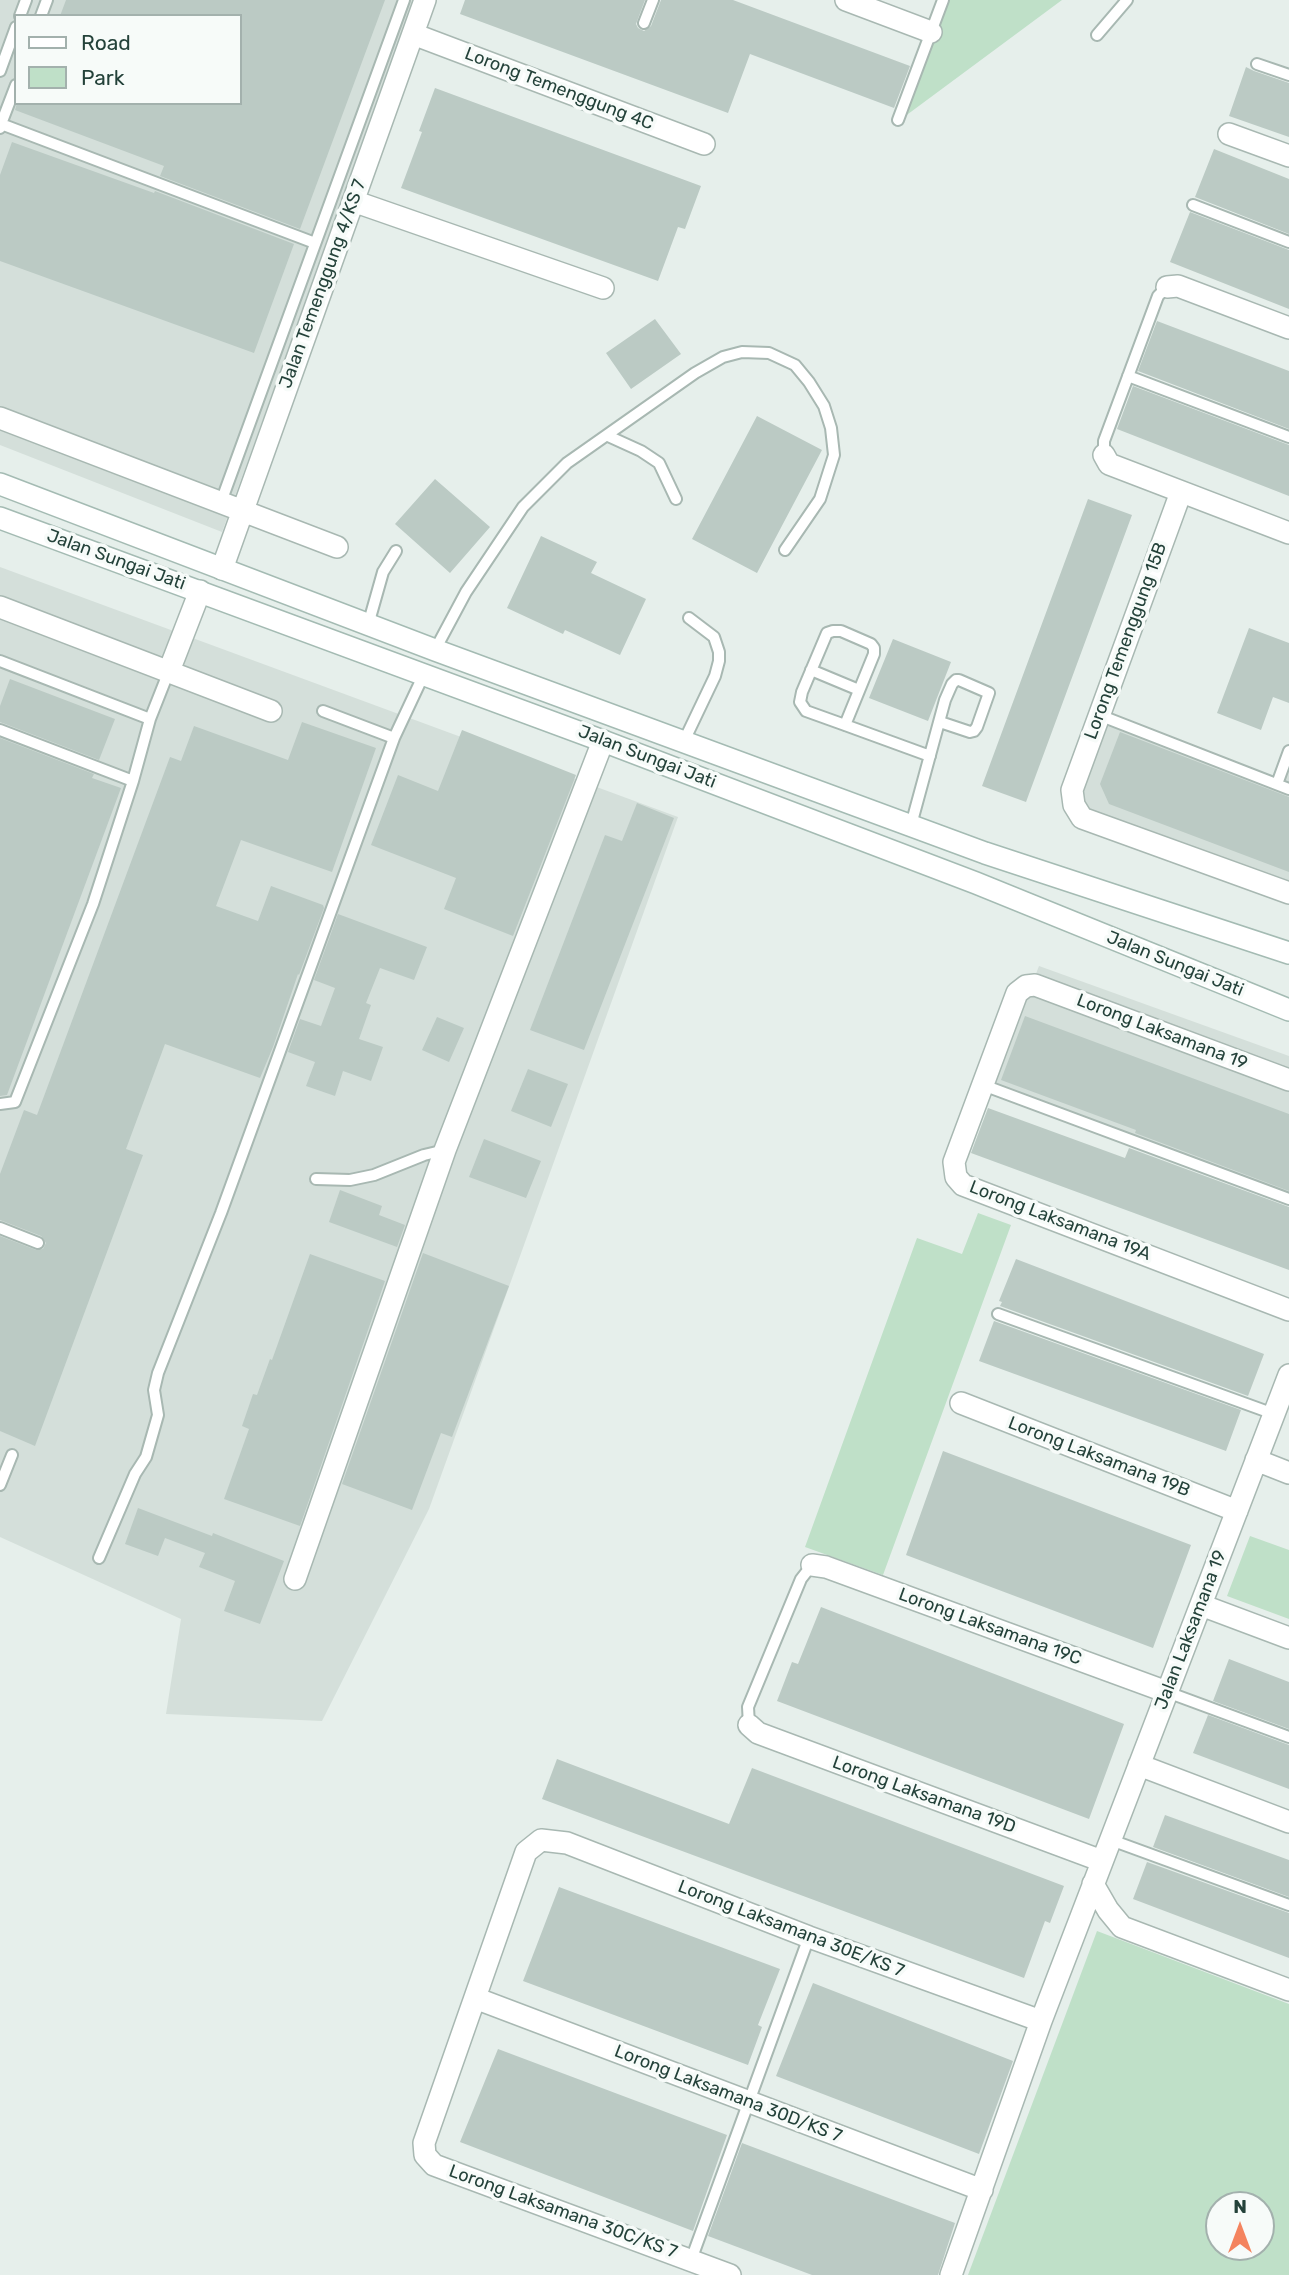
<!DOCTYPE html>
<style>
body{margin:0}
#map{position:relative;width:1289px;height:2275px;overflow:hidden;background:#e6efeb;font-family:Rubik,sans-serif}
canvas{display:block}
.legend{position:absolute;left:14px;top:14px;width:228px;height:91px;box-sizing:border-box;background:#f7fbf9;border:2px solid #a3b1ad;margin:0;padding:9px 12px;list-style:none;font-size:21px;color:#24423a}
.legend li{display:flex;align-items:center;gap:14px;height:35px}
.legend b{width:35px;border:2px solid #a3b1ad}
.north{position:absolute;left:1205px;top:2191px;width:70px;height:70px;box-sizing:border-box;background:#f7fbf9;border:2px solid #a3b1ad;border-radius:50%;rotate:0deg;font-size:19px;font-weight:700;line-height:28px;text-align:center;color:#24423a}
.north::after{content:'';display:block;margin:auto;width:24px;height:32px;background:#f4845f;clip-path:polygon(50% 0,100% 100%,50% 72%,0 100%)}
</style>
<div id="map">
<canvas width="1289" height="2275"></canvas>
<ul class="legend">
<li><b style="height:9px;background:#fff"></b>Road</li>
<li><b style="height:19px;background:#bfe0c8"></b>Park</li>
</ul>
<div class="north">N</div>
</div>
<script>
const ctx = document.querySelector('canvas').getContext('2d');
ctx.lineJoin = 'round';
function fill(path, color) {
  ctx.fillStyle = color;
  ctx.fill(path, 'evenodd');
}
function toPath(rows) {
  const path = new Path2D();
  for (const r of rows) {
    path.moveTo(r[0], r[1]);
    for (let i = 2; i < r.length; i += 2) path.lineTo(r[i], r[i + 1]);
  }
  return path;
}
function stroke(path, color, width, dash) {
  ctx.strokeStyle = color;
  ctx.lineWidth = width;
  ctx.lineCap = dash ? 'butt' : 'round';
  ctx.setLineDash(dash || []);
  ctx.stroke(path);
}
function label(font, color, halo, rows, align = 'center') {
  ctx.font = font + ' Rubik,sans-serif';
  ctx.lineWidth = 7;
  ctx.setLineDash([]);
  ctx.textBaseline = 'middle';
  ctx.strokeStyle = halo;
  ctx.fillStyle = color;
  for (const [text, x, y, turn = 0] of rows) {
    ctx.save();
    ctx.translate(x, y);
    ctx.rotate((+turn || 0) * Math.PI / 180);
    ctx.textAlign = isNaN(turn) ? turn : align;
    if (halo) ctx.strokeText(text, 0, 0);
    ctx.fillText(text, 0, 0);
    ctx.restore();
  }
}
fill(toPath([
 [0,0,415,0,222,532,0,445],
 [16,16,240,16,240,103,16,103],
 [0,567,678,817,429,1509,322,1721,166,1714,181,1619,0,1537],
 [1104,723,1280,789,1289,765,1289,885,1087,812,1079,791],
 [1039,966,1289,1056,1289,1195,993,1084]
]), '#d4dfda');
fill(toPath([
 [948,0,1062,0,904,117],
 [978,1213,1011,1225,883,1575,805,1547,917,1238,962,1254],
 [1250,1536,1289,1550,1289,1619,1227,1596],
 [1097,1931,1289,2004,1289,2275,968,2275],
 [1261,2205,1261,2247,1219,2247,1219,2205]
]), '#bfe0c8');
fill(toPath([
 [66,0,385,0,300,229,160,176,164,166,15,110,17,103,240,103,240,16,60,16],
 [465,0,645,0,636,24,638,28,644,31,651,26,661,0,733,0,910,66,894,108,750,54,728,113,460,14],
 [1246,67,1254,71,1289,83,1289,137,1229,116],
 [435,88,701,186,685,229,678,227,658,281,401,188,422,132,419,131],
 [12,142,154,193,155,191,294,244,254,353,0,261,0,175],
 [1214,149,1289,179,1289,234,1195,197],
 [1190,212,1289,250,1289,309,1170,262],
 [655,319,681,354,631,389,606,353],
 [1157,321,1289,371,1289,429,1138,371],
 [1133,386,1289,445,1289,496,1117,429],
 [757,416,822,450,757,573,692,539],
 [435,479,490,527,450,573,395,524],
 [1088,499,1132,515,1026,802,982,786],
 [541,536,597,562,591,573,646,599,620,655,565,630,563,634,507,608],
 [1249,628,1289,643,1289,703,1273,697,1261,730,1217,713],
 [893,639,951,662,928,721,869,698],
 [10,679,115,719,99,760,0,722,0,706],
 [302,722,376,748,332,872,241,840,216,906,258,921,271,886,323,905,324,908,299,975,298,974,273,1047,260,1078,165,1044,126,1149,143,1155,35,1446,0,1431,0,1236,36,1250,43,1249,46,1243,41,1236,0,1220,0,1174,24,1110,37,1115,170,757,181,761,194,726,288,760],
 [462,730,576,775,513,936,444,909,456,878,371,845,398,775,438,791],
 [1120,732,1289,797,1289,872,1109,804,1100,784],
 [0,738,94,774,92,778,121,788,7,1095,0,1096],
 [637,803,674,818,584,1050,530,1030,605,835,622,841],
 [338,914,427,947,414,980,380,968,366,1003,371,1005,359,1039,383,1047,371,1081,343,1071,335,1096,306,1086,315,1062,288,1052,300,1019,321,1026,335,988,314,980],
 [1025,1016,1289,1114,1289,1191,1135,1133,1136,1130,1001,1080],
 [437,1017,464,1028,449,1062,422,1050],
 [528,1069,568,1084,551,1127,511,1111],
 [988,1108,1125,1158,1129,1148,1289,1207,1289,1270,971,1153],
 [484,1139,541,1161,526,1198,469,1177],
 [340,1190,382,1206,379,1215,405,1225,397,1247,329,1222],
 [423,1253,509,1286,452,1437,441,1433,412,1510,342,1484],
 [310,1254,385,1281,300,1526,224,1499,249,1429,242,1426,253,1394,257,1395,270,1359,272,1360],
 [1016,1259,1264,1354,1248,1396,1000,1306,1002,1302,999,1301],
 [994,1321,1241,1410,1226,1451,979,1361],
 [943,1451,1191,1545,1153,1648,906,1555],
 [138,1508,212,1536,213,1533,284,1561,260,1624,224,1611,235,1581,199,1567,205,1553,165,1538,158,1556,125,1544],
 [821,1607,1124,1724,1089,1819,777,1701,792,1662,798,1664],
 [1229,1659,1289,1682,1289,1729,1213,1701],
 [1208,1715,1289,1745,1289,1789,1193,1753],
 [557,1759,729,1824,752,1768,1064,1886,1050,1923,1045,1921,1024,1978,542,1799],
 [1165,1815,1289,1860,1289,1897,1153,1847],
 [1147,1862,1289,1913,1289,1958,1133,1899],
 [559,1887,780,1969,758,2025,762,2027,748,2065,523,1981],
 [813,1983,1013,2061,979,2154,776,2076],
 [498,2049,727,2135,693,2231,460,2142],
 [742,2143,955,2223,938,2275,812,2275,708,2236]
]), '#bbcac4');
const service = toPath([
 [20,16,26,0],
 [41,16,47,0],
 [644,23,653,0],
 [1097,35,1127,0],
 [1257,64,1289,75],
 [0,71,16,27],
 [898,120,943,0],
 [1,124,16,85],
 [0,128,1,124,315,243],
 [1193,205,1289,242],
 [1128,376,1289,437],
 [608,436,641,451,659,463,676,499],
 [1104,455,1104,441,1158,296,1167,287],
 [221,502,404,0],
 [368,625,383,572,396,551],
 [435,650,466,592,523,507,567,463,695,373,723,357,742,352,769,353,795,365,809,382,824,406,831,428,834,455,820,499,785,550],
 [0,661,150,719,169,671],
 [811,670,859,690],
 [323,711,394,738],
 [1099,715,1289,789],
 [845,725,874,654,874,648,871,644,841,631,833,631,827,633,802,692,800,702,806,711,845,725,930,756],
 [0,730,133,781],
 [684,741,715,676,719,661,719,652,714,637,689,618],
 [1277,784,1289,751],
 [911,825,945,700,952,684,956,680,959,680,989,693,977,727,974,731,970,732,940,722],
 [983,1085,1289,1199],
 [0,1104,15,1102,93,904,133,781,150,719],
 [316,1179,350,1180,374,1175,424,1155,445,1150],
 [0,1228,38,1243],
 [998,1314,1274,1414],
 [0,1485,12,1455],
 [99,1558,135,1474,146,1457,158,1415,154,1390,158,1373,221,1213,394,738,424,674],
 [1167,1692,1289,1737],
 [749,1725,748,1707,801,1579,812,1565],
 [1111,1840,1289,1905],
 [691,2260,809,1937]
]);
const minor = toPath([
 [846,0,931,32],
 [413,34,704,144],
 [1229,134,1289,156],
 [353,201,603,288],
 [1167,287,1178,286,1289,328],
 [0,418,337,547],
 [1104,455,1109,464,1289,533],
 [1181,492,1072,790,1074,805,1082,818,1289,893],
 [222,569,425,0],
 [0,607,271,711],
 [169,671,200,591],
 [1289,1080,1035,985,1026,986,1017,993,954,1162,956,1177,963,1185,1289,1310],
 [961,1403,1237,1511],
 [1256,1460,1289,1473],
 [812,1565,826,1567,1167,1692],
 [295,1579,445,1150,603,741],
 [1201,1605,1289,1638],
 [749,1725,758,1733,1102,1861],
 [1139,1765,1289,1822],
 [1093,1884,1108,1910,1122,1927,1289,1990],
 [475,1998,982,2190],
 [730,2275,434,2165,425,2155,424,2143,526,1852,541,1840,567,1843,809,1937,1041,2021],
 [951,2275,1041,2021,1289,1375]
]);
const secondary = toPath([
 [0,484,435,650,985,853,1289,953],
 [0,518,603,741,976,883,1289,1010]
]);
stroke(service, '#a8b8b2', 14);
stroke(minor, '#a8b8b2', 24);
stroke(secondary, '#a4bbb3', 24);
stroke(service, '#fff', 10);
stroke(minor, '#fff', 21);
stroke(secondary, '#fff', 21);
label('18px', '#24423a', '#f7fbf9', [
 ["Lorong Temenggung 4C",559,89,21],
 ["Jalan Temenggung 4/KS 7",323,284,-70],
 ["Jalan Sungai Jati",116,560,20],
 ["Lorong Temenggung 15B",1126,641,-70],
 ["Jalan Sungai Jati",647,757,21],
 ["Jalan Sungai Jati",1175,964,22],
 ["Lorong Laksamana 19",1162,1032,21],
 ["Lorong Laksamana 19A",1060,1221,21],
 ["Lorong Laksamana 19B",1099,1457,21],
 ["Lorong Laksamana 19C",990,1627,20],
 ["Jalan Laksamana 19",1191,1630,-69],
 ["Lorong Laksamana 19D",924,1795,20],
 ["Lorong Laksamana 30E/KS 7",791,1929,21],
 ["Lorong Laksamana 30D/KS 7",728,2094,21],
 ["Lorong Laksamana 30C/KS 7",563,2212,20]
]);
</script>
